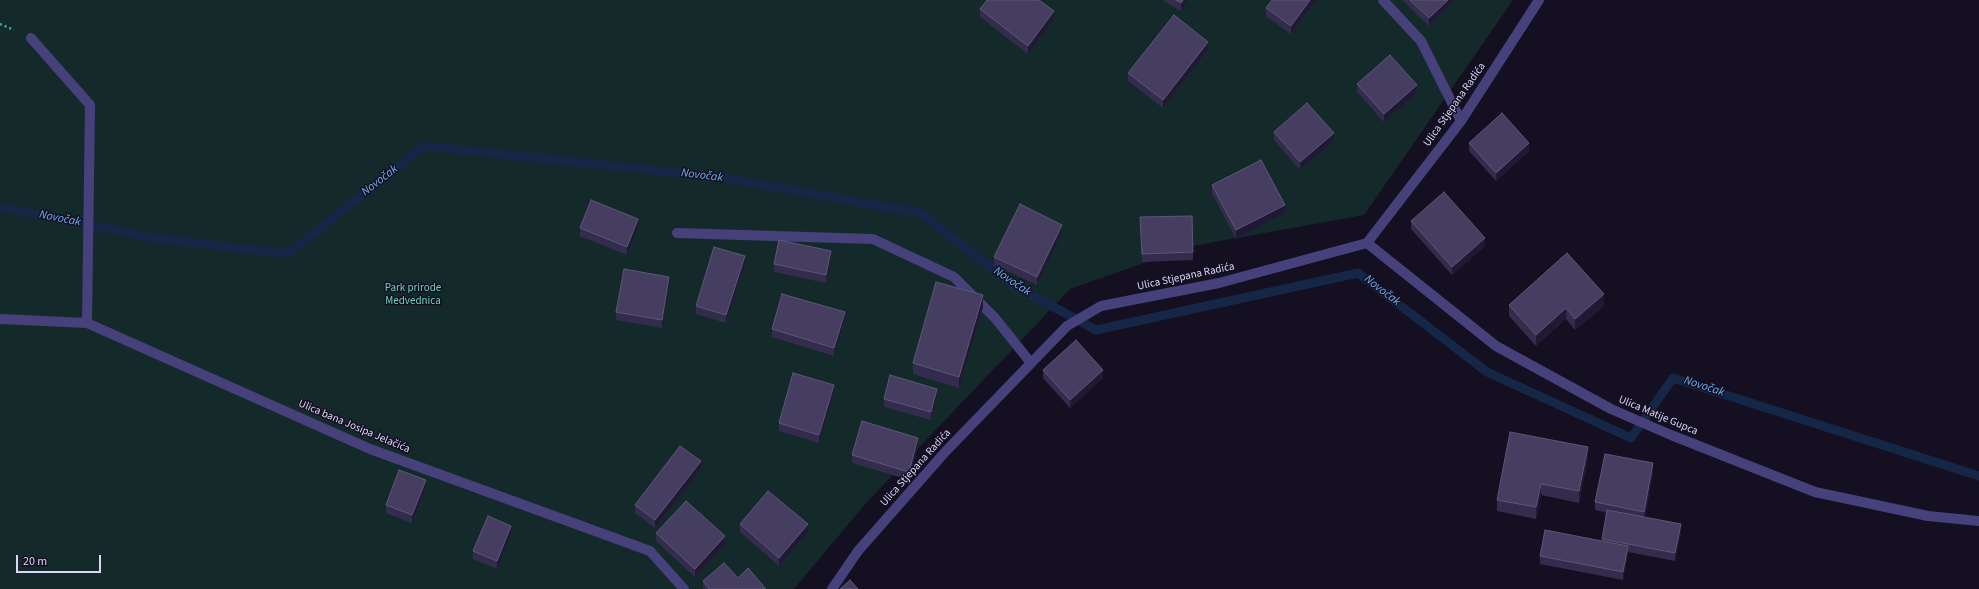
<!DOCTYPE html>
<meta charset="utf-8">
<style>
body{margin:0}
#map{position:relative;width:1979px;height:589px;overflow:hidden;background:#141021;font-family:"Source Sans 3",sans-serif}
canvas{display:block}
.scale{position:absolute;left:16px;top:555px;width:85px;height:18px;box-sizing:border-box;border:2px solid #dbd5fa;border-top:0;padding-left:5px;font-size:12px;line-height:14px;white-space:nowrap;color:#dbd5fa;-webkit-text-stroke:3px #141021;paint-order:stroke}
</style>
<div id="map">
<canvas width="1979" height="589"></canvas>
<div class="scale">20 m</div>
</div>
<script>
const ctx = document.querySelector('canvas').getContext('2d');
ctx.lineJoin = 'round';
function fill(path, color) {
  ctx.fillStyle = color;
  ctx.fill(path, 'evenodd');
}
function toPath(rows) {
  const path = new Path2D();
  for (const r of rows) {
    path.moveTo(r[0], r[1]);
    for (let i = 2; i < r.length; i += 2) path.lineTo(r[i], r[i + 1]);
  }
  return path;
}
function stroke(path, color, width, dash) {
  ctx.strokeStyle = color;
  ctx.lineWidth = width;
  ctx.lineCap = dash ? 'butt' : 'round';
  ctx.setLineDash(dash || []);
  ctx.stroke(path);
}
function label(font, color, halo, rows, align = 'center') {
  ctx.font = font + ' "Source Sans 3",sans-serif';
  ctx.lineWidth = 3;
  ctx.setLineDash([]);
  ctx.textBaseline = 'middle';
  ctx.strokeStyle = halo;
  ctx.fillStyle = color;
  for (const [text, x, y, turn = 0] of rows) {
    ctx.save();
    ctx.translate(x, y);
    ctx.rotate((+turn || 0) * Math.PI / 180);
    ctx.textAlign = isNaN(turn) ? turn : align;
    if (halo) ctx.strokeText(text, 0, 0);
    ctx.fillText(text, 0, 0);
    ctx.restore();
  }
}
fill(toPath([
 [0,0,1513,0,1364,215,1192,246,1070,289,867,502,794,589,0,589]
]), '#142a2a');
stroke(toPath([
 [0,207,155,238,288,254,424,146,718,177,921,213,1015,286,1096,330,1358,273,1487,372,1631,438,1673,378,1979,476]
]), '#152646', 9);
stroke(toPath([
 [0,24,14,30]
]), '#3da7a5', 2.5, [2, 3]);
stroke(toPath([
 [1383,0,1421,41,1461,121],
 [31,38,90,105,87,323],
 [677,233,873,239,954,277,995,318,1031,363],
 [1367,243,1496,346,1611,409,1671,435,1815,492,1928,516,1979,521],
 [0,319,87,323,370,449,650,551,684,589],
 [832,589,858,551,946,451,1067,326,1101,306,1219,283,1367,243,1461,121,1539,0]
]), '#46417b', 10);
fill(toPath([
 [1162,0,1187,0,1181,11],
 [1316,0,1291,34,1266,16,1266,8],
 [1402,0,1453,0,1453,2,1429,26],
 [980,9,1054,19,1028,54,980,17],
 [1208,50,1163,108,1128,81,1128,73],
 [1357,84,1417,93,1384,122,1357,92],
 [1274,132,1334,141,1300,170,1274,140],
 [1469,143,1529,151,1496,181,1469,151],
 [1212,185,1285,213,1236,239,1212,193],
 [1140,217,1193,252,1193,260,1142,262],
 [1411,221,1485,246,1452,275,1411,229],
 [638,227,627,255,580,236,580,228],
 [1062,233,1037,285,994,265,994,257],
 [831,259,826,283,774,272,774,264],
 [745,264,726,323,696,314,696,306],
 [669,285,662,328,616,320,616,312],
 [1509,305,1604,306,1575,330,1566,319,1536,346,1509,316],
 [983,307,959,388,913,374,913,363],
 [845,320,834,356,772,337,772,329],
 [1043,370,1103,378,1070,408,1043,378],
 [834,393,819,443,779,431,779,423],
 [937,397,931,420,884,407,884,399],
 [918,446,909,480,852,463,852,455],
 [1588,458,1579,503,1541,495,1536,519,1497,511,1497,500],
 [701,469,655,528,635,513,635,505],
 [1653,471,1645,517,1681,532,1675,561,1628,552,1623,580,1540,564,1540,556,1602,541,1607,513,1595,510,1595,502],
 [426,488,412,523,386,513,386,505],
 [740,524,808,532,779,566,740,532],
 [656,533,725,544,695,577,656,541],
 [511,534,497,569,473,559,473,551],
 [738,578,766,589,703,589,703,581]
]), '#342c4d');
fill(toPath([
 [1183,0,1187,0,1181,11,1181,3],
 [1310,0,1316,0,1291,34,1291,26],
 [1448,0,1453,0,1453,2,1429,26,1429,18],
 [1054,11,1054,19,1028,54,1028,46],
 [1208,42,1208,50,1163,108,1163,100],
 [1417,85,1417,93,1384,122,1384,114],
 [1334,133,1334,141,1300,170,1300,162],
 [1529,143,1529,151,1496,181,1496,173],
 [1285,205,1285,213,1236,239,1236,230],
 [638,219,638,227,627,255,627,247],
 [1062,225,1062,233,1037,285,1037,277],
 [1485,238,1485,246,1452,275,1452,267],
 [831,251,831,259,826,283,826,275],
 [745,256,745,264,726,323,726,315],
 [669,277,669,285,662,328,662,320],
 [1604,294,1604,306,1575,330,1575,319],
 [983,295,983,307,959,388,959,377],
 [1566,308,1566,319,1536,346,1536,335],
 [845,312,845,320,834,356,834,348],
 [1103,370,1103,378,1070,408,1070,400],
 [834,385,834,393,819,443,819,435],
 [937,389,937,397,931,420,931,412],
 [918,438,918,446,909,480,909,472],
 [1588,447,1588,458,1579,503,1579,491],
 [701,461,701,469,655,528,655,520],
 [1653,463,1653,471,1644,520,1644,512],
 [426,480,426,488,412,523,412,515],
 [1541,484,1541,495,1536,519,1536,507],
 [808,524,808,532,779,566,779,558],
 [1681,524,1681,532,1675,561,1675,553],
 [511,526,511,534,497,569,497,561],
 [725,536,725,544,695,577,695,569],
 [1628,546,1628,554,1623,580,1623,572]
]), '#1f1934');
const building = toPath([
 [987,0,1039,0,1054,11,1028,46,980,9,987,0],
 [1176,0,1183,0,1181,3,1176,0],
 [1272,0,1310,0,1291,26,1266,8,1272,0],
 [1410,0,1448,0,1429,18,1410,0],
 [1174,15,1208,42,1163,100,1128,73,1174,15],
 [1390,55,1417,85,1384,114,1357,84,1390,55],
 [1307,103,1334,133,1300,162,1274,132,1307,103],
 [1502,113,1529,143,1496,173,1469,143,1502,113],
 [1261,160,1285,205,1236,230,1212,185,1261,160],
 [1444,192,1485,238,1452,267,1411,221,1444,192],
 [591,200,638,219,627,247,580,228,591,200],
 [1020,204,1062,225,1037,277,994,257,1020,204],
 [1192,216,1193,252,1142,254,1140,217,1192,216],
 [779,240,831,251,826,275,774,264,779,240],
 [714,247,745,256,726,315,696,306,714,247],
 [1567,253,1604,294,1575,319,1566,308,1536,335,1509,305,1567,253],
 [624,269,669,277,662,320,616,312,624,269],
 [936,282,983,295,959,377,913,363,936,282],
 [782,294,845,312,834,348,772,329,782,294],
 [1076,340,1103,370,1070,400,1043,370,1076,340],
 [793,373,834,385,819,435,779,423,793,373],
 [890,375,937,389,931,412,884,399,890,375],
 [862,421,918,438,909,472,852,455,862,421],
 [1510,432,1588,447,1579,491,1541,484,1536,507,1497,500,1510,432],
 [680,446,701,461,655,520,635,505,680,446],
 [1605,454,1653,463,1644,512,1595,502,1605,454],
 [399,470,426,480,412,515,386,505,399,470],
 [768,491,808,524,779,558,740,524,768,491],
 [686,501,725,536,695,569,656,533,686,501],
 [1607,510,1681,524,1675,553,1602,539,1607,510],
 [488,516,511,526,497,561,473,551,488,516],
 [1545,530,1628,546,1623,572,1540,556,1545,530],
 [724,563,738,578,748,568,766,589,709,589,703,581,724,563],
 [850,580,858,589,840,589,850,580]
]);
fill(building, '#463e60');
stroke(building, '#5d5678', 1);
label('11px', '#dbd5fa', '#141021', [
 ["Ulica Stjepana Radića",1455,105,-55],
 ["Ulica Stjepana Radića",1186,277,-12],
 ["Ulica Matije Gupca",1658,416,23],
 ["Ulica bana Josipa Jelačića",354,427,23],
 ["Ulica Stjepana Radića",916,468,-48]
]);
label('11px', '#6ad1bc', '#141021', [
 ["Park prirode",413,289],
 ["Medvednica",413,302]
]);
label('italic 12px', '#6faeee', '#141021', [
 ["Novočak",702,176,7],
 ["Novočak",380,181,-38],
 ["Novočak",60,219,11],
 ["Novočak",1012,282,34],
 ["Novočak",1382,291,38],
 ["Novočak",1704,387,18]
]);
</script>
